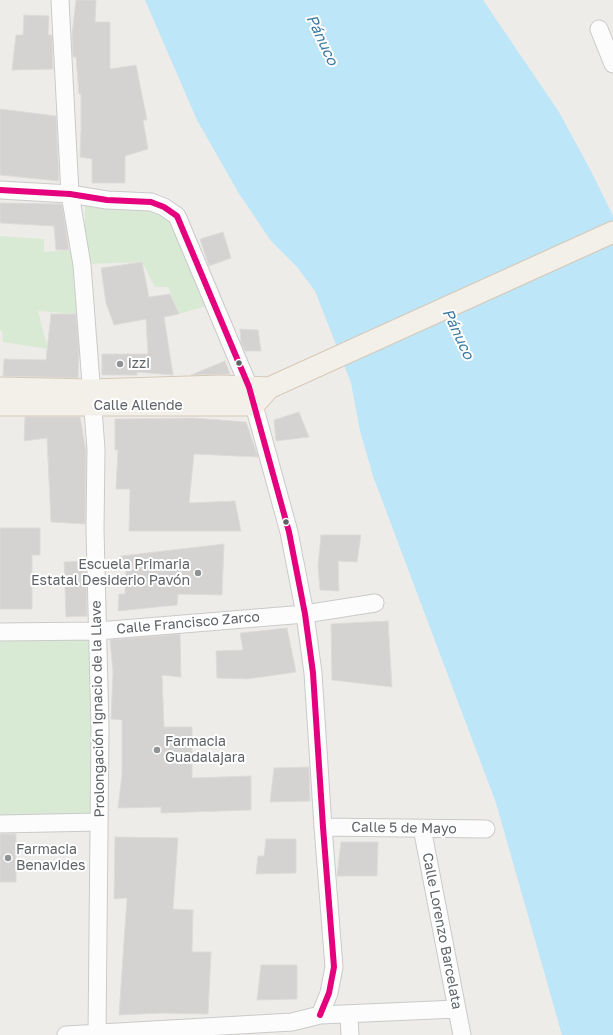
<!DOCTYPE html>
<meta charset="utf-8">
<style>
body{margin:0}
canvas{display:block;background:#eeece9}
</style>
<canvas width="613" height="1035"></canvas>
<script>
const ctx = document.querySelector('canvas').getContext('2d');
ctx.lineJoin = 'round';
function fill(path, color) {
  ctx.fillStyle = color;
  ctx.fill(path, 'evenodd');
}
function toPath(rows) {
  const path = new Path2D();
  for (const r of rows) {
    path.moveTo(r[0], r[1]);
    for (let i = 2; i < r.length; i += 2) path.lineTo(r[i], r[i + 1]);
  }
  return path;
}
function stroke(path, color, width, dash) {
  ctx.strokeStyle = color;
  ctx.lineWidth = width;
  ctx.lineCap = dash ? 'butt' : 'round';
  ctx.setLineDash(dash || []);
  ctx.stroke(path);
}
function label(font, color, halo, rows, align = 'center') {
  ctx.font = font + ' "Golos Text",sans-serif';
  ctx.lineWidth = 4;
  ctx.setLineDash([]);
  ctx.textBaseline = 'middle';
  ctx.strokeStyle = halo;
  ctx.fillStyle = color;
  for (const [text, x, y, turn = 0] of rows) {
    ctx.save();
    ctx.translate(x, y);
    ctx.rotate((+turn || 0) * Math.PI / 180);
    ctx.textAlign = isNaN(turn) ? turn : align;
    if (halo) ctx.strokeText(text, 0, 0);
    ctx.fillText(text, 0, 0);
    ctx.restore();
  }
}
fill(toPath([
 [85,200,163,211,191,258,206,306,179,314,168,287,155,287,142,262,88,264,85,229],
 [0,236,44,239,44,252,75,250,79,314,38,311,48,349,3,342,2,330,0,330],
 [98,631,99,822,0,824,0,632]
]), '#d9ead4');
fill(toPath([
 [145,0,483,0,559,112,592,173,613,216,613,1035,562,1035,496,803,373,476,360,431,351,383,315,291,297,267,271,241,238,192,197,120]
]), '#bde6f8');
const building = toPath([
 [76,0,96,0,95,22,110,22,110,69,136,65,147,120,143,120,148,149,125,156,125,183,92,183,92,159,80,157,81,130,81,94,79,94,76,57,73,57,72,35,76,0],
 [24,15,49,16,48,35,52,35,53,69,12,70,16,35,23,35,24,15],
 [0,109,56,116,59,181,0,175,0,109],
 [0,203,62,204,69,250,56,250,54,226,0,223,0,203],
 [223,232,231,258,209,266,200,239,223,232],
 [142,262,149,297,170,294,179,314,164,317,173,375,137,372,137,375,102,375,102,354,148,354,146,319,114,325,106,303,101,268,142,262],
 [51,314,76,314,79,351,78,378,3,376,4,359,46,360,51,314],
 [240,329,258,330,261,351,245,351,241,343,240,329],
 [225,361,230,374,191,375,225,361],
 [299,412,309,437,276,441,274,420,299,412],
 [25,417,80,417,86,451,85,524,51,522,47,438,24,441,25,417],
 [193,418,246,422,258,457,194,454,189,503,235,501,241,531,129,531,130,489,116,489,118,450,115,450,115,419,193,418],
 [0,528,40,528,40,555,32,555,32,609,0,609,0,528],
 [321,535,361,535,357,562,338,561,339,591,320,590,318,566,321,535],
 [224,544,222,595,178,594,177,605,118,611,119,594,125,594,126,570,120,569,121,556,224,544],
 [86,561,87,616,66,617,64,562,86,561],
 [388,621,392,687,332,680,331,624,388,621],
 [287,628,296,672,247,679,217,678,216,651,243,650,240,633,287,628],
 [180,634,181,677,162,675,164,727,192,727,192,778,251,776,251,810,161,813,161,807,118,808,122,774,122,720,111,719,113,672,110,640,180,634],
 [309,767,310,801,270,802,274,768,309,767],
 [0,834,16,834,16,882,0,882,0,834],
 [115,837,178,838,173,909,193,910,192,952,211,952,208,1014,163,1013,119,1015,127,898,114,899,115,837],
 [266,839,296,839,296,873,256,874,258,856,264,856,266,839],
 [341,842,378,842,377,876,337,876,341,842],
 [261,965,297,965,297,999,257,1000,261,965]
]);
fill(building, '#d4d3d2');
stroke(building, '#dedbd8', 1);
const minor = toPath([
 [60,0,70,194,82,265,96,449,95,530,100,727,97,1035],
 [599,29,613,64],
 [0,190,70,194,107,200,151,202,164,207,177,216,249,387,289,532,305,614,313,673,323,827,334,967,329,993,320,1015],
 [0,632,98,631,305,614,375,603],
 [0,824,99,822],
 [323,827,486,829],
 [422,828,462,1035],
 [349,1015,350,1035],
 [66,1035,292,1022,320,1015,457,1009]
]);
const major = toPath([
 [0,388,92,390,221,386,269,388],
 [0,405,254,405,269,388,613,232]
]);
stroke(minor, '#cacaca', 19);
stroke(major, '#d6c9b7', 23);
stroke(minor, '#fcfcfc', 17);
stroke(major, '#f3f0e9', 21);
stroke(toPath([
 [0,190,70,194,107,200,151,202,164,207,177,216,249,387,289,532,305,614,313,673,323,827,334,967,329,993,320,1015]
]), '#e5007d', 6);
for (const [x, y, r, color] of [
 [239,363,3.5,"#5e6367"],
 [120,364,4,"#909394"],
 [286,522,3.5,"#5e6367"],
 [198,573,4,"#909394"],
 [157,750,4,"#909394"],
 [8,858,4,"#909394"]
]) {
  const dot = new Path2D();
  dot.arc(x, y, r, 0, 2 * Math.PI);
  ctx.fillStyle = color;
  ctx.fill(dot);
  stroke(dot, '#fff', 1.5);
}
label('14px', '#5e6367', '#fff', [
 ["izzi",128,364],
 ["Escuela Primaria",190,565,"right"],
 ["Estatal Desiderio Pavón",190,581,"right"],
 ["Farmacia",165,742],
 ["Guadalajara",165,758],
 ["Farmacia",16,850],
 ["Benavides",16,866]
], 'left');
label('14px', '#5e6367', '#fff', [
 ["Calle Allende",138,406],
 ["Calle Francisco Zarco",188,623,-5],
 ["Prolongación Ignacio de la Llave",98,709,-91],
 ["Calle 5 de Mayo",404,828,1],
 ["Calle Lorenzo Barcelata",442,931,79]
]);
label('italic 15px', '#3d7aa1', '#fff', [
 ["Pánuco",322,40,65],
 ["Pánuco",458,334,65]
]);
</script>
